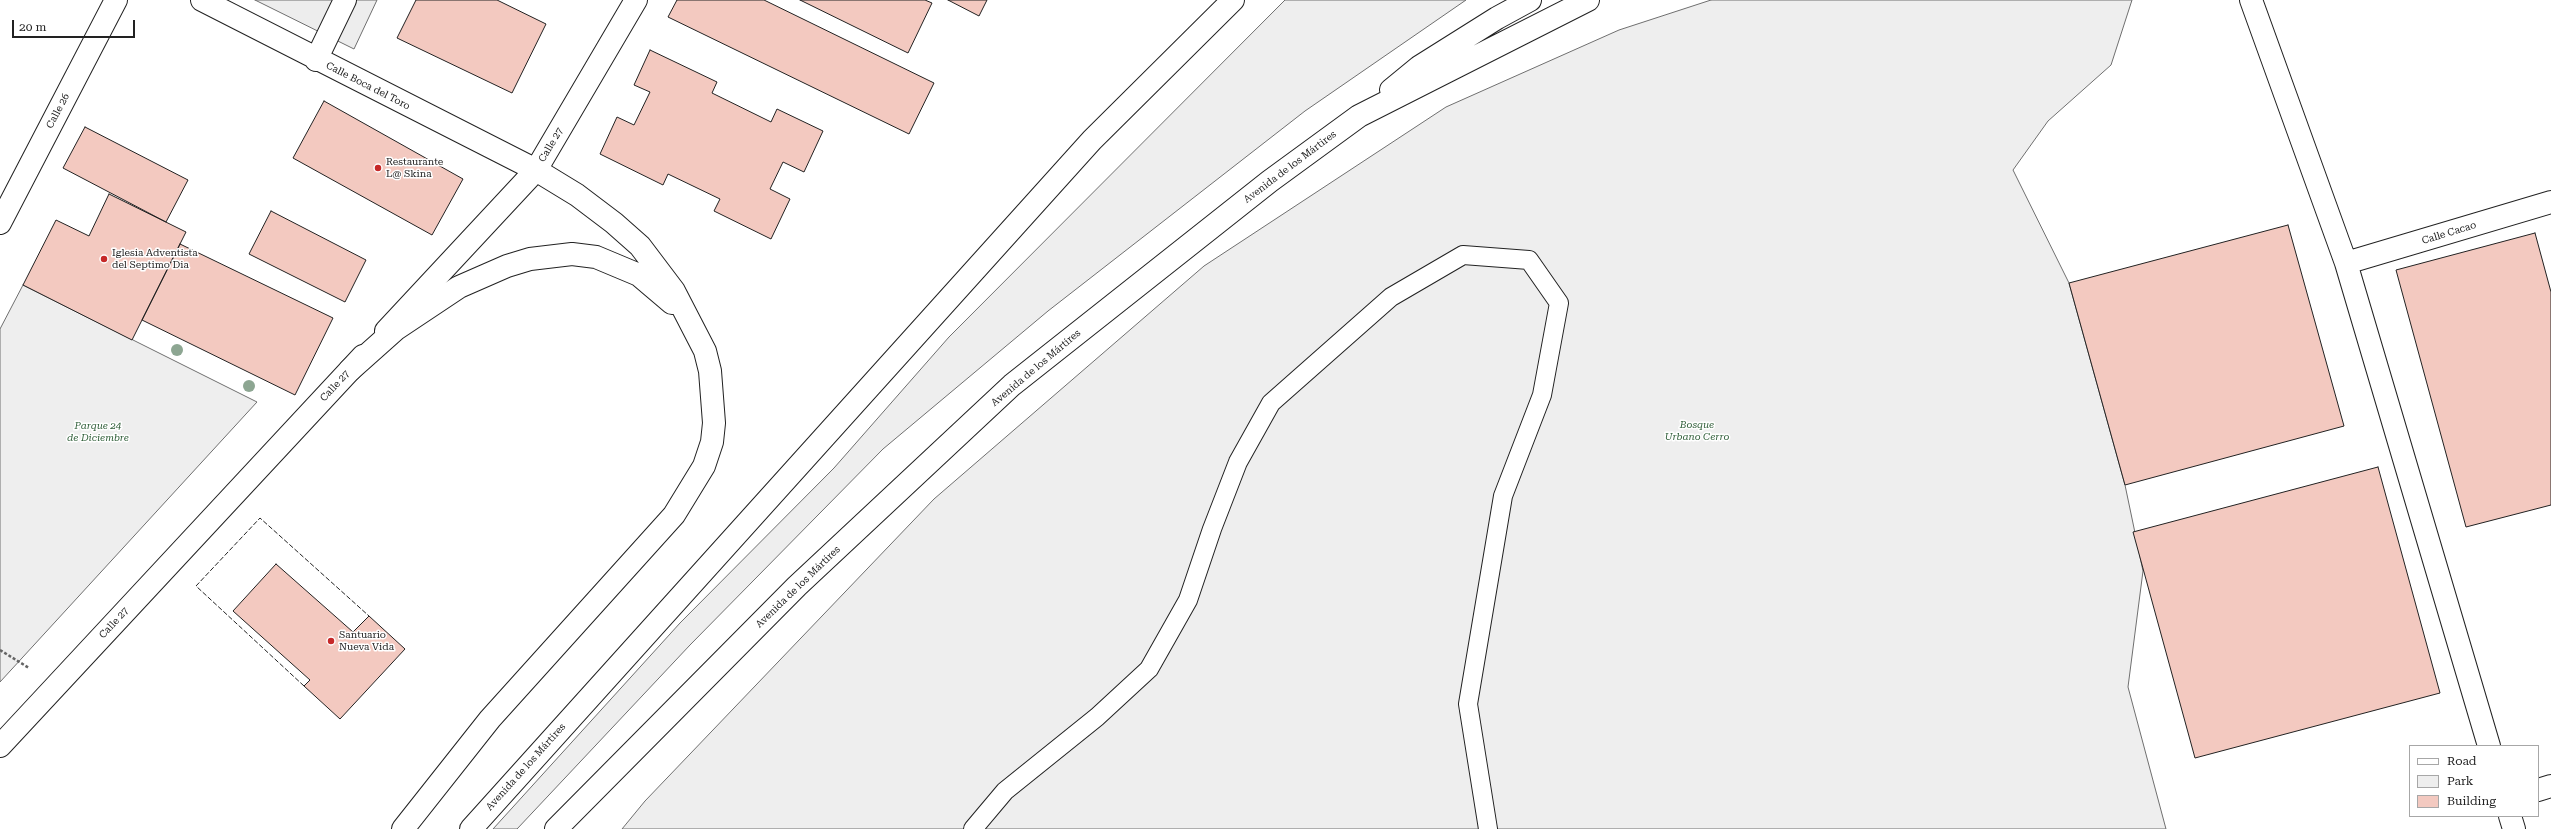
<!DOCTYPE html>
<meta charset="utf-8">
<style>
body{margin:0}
#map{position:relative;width:2551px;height:829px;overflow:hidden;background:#fff;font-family:"Roboto Serif",serif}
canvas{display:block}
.legend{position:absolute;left:2409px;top:745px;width:130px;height:72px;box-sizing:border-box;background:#fff;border:1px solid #a7a7a7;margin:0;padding:5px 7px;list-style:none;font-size:12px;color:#222}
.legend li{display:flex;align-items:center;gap:8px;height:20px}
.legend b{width:20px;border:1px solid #a7a7a7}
.scale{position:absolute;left:12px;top:20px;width:123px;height:18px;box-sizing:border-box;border:2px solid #222;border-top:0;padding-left:5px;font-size:12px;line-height:14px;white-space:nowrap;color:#222;-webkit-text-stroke:3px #fff;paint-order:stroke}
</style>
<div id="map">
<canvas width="2551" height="829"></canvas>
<ul class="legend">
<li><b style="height:5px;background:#fff"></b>Road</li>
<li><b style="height:11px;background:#eee"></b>Park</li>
<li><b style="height:11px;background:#f3c9c0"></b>Building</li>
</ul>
<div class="scale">20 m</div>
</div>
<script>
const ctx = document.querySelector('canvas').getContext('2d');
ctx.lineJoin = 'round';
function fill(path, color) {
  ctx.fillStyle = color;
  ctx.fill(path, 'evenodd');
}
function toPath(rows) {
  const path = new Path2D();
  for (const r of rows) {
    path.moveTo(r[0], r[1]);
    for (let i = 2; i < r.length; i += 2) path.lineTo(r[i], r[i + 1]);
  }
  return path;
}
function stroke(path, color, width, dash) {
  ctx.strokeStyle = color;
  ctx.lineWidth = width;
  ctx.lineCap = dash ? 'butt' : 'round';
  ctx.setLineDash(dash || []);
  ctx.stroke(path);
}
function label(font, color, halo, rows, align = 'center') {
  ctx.font = font + ' "Roboto Serif",serif';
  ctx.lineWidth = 3;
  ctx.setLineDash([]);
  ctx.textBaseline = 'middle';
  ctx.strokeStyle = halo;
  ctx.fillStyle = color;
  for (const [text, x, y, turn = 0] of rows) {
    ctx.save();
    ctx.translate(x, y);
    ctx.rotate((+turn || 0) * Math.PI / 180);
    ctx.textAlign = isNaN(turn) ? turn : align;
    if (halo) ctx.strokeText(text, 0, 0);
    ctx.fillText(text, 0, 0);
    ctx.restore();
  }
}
const green = toPath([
 [1285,0,1466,0,1305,111,1048,311,883,449,690,645,517,829,493,829,680,623,834,468,949,337,1285,0],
 [1711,0,2132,0,2111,65,2048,121,2013,170,2069,283,2125,485,2143,571,2128,687,2166,829,622,829,645,801,934,499,1204,266,1446,107,1619,30,1711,0],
 [23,285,257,402,0,682,0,329,23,285]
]);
fill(green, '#eee');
stroke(green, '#6f6f6f', 1);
const parking = toPath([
 [255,0,377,0,354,49,255,0]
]);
fill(parking, '#ededed');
stroke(parking, '#6f6f6f', 1);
const building = toPath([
 [416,0,497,0,546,24,512,93,397,38,416,0],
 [677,0,764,0,934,83,909,134,668,17,677,0],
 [800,0,925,0,932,3,908,53,800,0],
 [948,0,987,0,979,16,948,0],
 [650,50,717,82,712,93,771,122,777,109,823,131,804,172,783,162,770,189,790,199,771,239,714,211,720,199,668,174,663,185,600,154,617,117,634,125,650,92,634,85,650,50],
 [324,101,463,179,432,235,293,158,324,101],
 [85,127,188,180,166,222,63,168,85,127],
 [109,194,186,232,132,340,23,285,56,220,89,236,109,194],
 [271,211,366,260,345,302,249,254,271,211],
 [2288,225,2344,426,2125,485,2069,283,2288,225],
 [2535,233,2551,292,2551,505,2466,527,2396,270,2535,233],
 [180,244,333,318,295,395,142,320,180,244],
 [2378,467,2440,693,2195,758,2133,532,2378,467],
 [276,564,353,632,369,616,405,649,340,719,304,686,310,680,233,611,276,564]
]);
fill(building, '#f3c9c0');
stroke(building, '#222', 1);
const service = toPath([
 [973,829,1005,791,1097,717,1149,669,1188,600,1212,529,1238,462,1271,403,1391,297,1463,255,1529,260,1559,303,1542,395,1503,496,1468,704,1488,829]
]);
const minor = toPath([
 [202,0,536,170],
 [2251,0,2346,263,2489,746],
 [316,60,345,0],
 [0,223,116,0],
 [2346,263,2551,202],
 [386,331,536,170,636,0],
 [0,746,363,356],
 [2538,790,2551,786],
 [2510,816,2514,829]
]);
const trunk = toPath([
 [1391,90,1419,67,1497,18,1530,0],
 [350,370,396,329,459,287,507,266,530,259,572,254,596,257,639,275,672,303],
 [403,829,490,719,674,515,704,466,712,442,714,423,710,371,705,351,674,291,640,246,614,223,577,195,536,170],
 [471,829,1092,140,1233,0],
 [556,829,797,586,1012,385,1270,181,1359,116,1588,0]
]);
stroke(service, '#222', 20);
stroke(minor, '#222', 24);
stroke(trunk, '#222', 24);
stroke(toPath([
 [0,650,29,668]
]), '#646464', 2.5, [3, 2]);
stroke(service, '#fff', 18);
stroke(minor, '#fff', 22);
stroke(trunk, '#fff', 22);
stroke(toPath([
 [304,686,196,586,260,518,369,616]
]), '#222', 1, [5, 2]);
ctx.fillStyle = '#8da692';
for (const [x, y] of [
 [177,350],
 [249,386]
]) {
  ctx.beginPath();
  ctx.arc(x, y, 6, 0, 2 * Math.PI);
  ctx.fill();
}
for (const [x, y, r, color] of [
 [378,168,4,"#c62828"],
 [104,259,4,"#c62828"],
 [331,641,4,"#c62828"]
]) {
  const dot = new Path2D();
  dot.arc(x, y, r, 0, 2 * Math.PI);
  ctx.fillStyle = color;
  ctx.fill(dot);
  stroke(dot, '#fff', 1.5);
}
label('10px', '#222', '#fff', [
 ["Calle Boca del Toro",368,86,27],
 ["Calle 26",58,111,-62],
 ["Calle 27",551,145,-59],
 ["Avenida de los Mártires",1290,167,-37],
 ["Calle Cacao",2449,233,-17],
 ["Avenida de los Mártires",1036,368,-40],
 ["Calle 27",335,386,-47],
 ["Avenida de los Mártires",798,587,-44],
 ["Calle 27",114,623,-47],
 ["Avenida de los Mártires",526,767,-48]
]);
label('10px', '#222', '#fff', [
 ["Restaurante",386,162],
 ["L@ Skina",386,174],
 ["Iglesia Adventista",112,253],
 ["del Septimo Dia",112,265],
 ["Santuario",339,635],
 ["Nueva Vida",339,647]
], 'left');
label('italic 10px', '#2f5e38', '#fff', [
 ["Bosque",1697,425],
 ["Urbano Cerro",1697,437],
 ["Parque 24",98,426],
 ["de Diciembre",98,438]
]);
</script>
